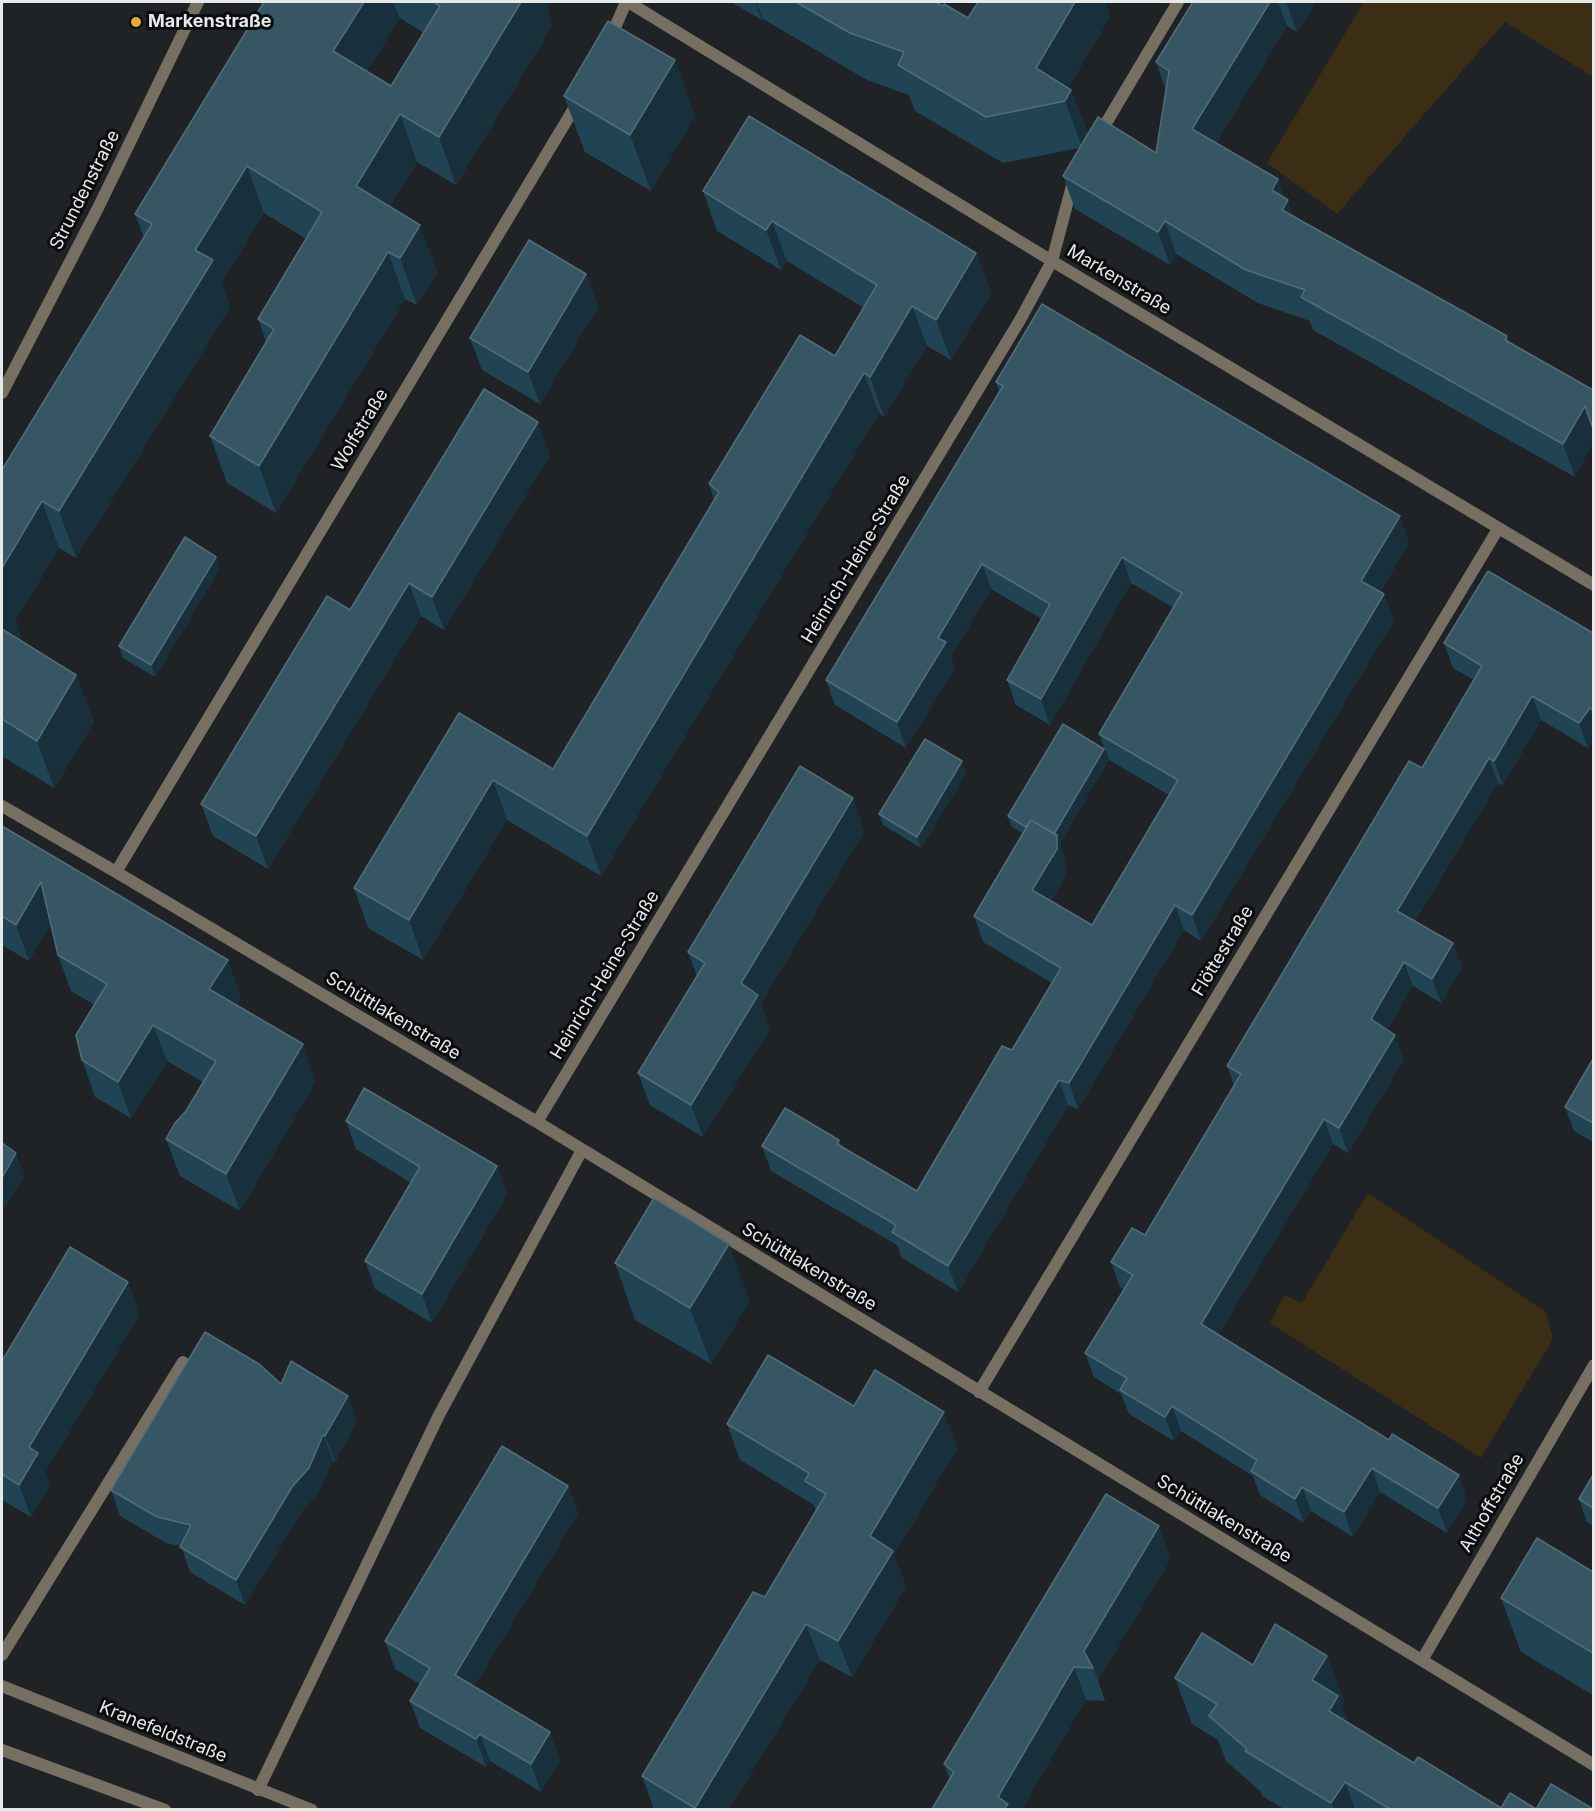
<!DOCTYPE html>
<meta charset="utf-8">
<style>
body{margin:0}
#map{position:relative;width:1595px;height:1811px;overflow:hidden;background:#1f2325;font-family:Inter,sans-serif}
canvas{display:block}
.frame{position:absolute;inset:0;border:3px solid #e6e9ea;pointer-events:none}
</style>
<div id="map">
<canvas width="1595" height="1811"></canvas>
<div class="frame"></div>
</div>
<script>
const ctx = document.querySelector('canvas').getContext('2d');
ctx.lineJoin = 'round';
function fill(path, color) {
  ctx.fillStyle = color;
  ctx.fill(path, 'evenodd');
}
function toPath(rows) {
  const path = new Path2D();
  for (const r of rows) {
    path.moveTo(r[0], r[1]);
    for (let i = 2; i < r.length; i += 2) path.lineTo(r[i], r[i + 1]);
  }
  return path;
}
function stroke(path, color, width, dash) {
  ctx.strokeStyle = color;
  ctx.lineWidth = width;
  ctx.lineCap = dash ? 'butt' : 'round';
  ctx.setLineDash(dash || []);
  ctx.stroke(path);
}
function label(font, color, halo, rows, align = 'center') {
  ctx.font = font + ' Inter,sans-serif';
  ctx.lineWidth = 6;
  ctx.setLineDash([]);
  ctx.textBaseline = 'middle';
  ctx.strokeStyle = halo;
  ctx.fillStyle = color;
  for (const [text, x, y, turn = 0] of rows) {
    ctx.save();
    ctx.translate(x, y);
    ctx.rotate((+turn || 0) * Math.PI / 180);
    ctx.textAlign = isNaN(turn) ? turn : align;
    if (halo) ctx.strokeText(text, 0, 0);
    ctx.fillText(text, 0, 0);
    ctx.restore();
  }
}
fill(toPath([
 [1364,2,1593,2,1593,77,1505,22,1337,214,1267,163],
 [1368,1193,1546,1312,1553,1339,1481,1458,1270,1323,1284,1295,1302,1303]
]), '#3b2e15');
stroke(toPath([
 [2,1655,183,1362],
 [258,1790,439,1415,582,1150]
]), '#776f61', 12);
stroke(toPath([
 [628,2,1052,261,1594,585],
 [610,39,626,2],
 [1099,135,1178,2],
 [2,393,99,206,198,2],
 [2,806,116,872,537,1122,1594,1765],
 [116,872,579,100],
 [537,1122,1020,320,1052,261,1074,178],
 [979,1392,1498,529],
 [1422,1660,1594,1365]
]), '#776f61', 12);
stroke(toPath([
 [2,1686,312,1810],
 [2,1750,165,1810]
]), '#776f61', 12);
fill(toPath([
 [264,2,546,2,552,26,456,185,417,162,390,206,437,272,417,305,405,299,276,513,227,483,210,436,266,342,258,319,306,239,264,213,221,283,230,307,76,558,59,548,15,621,21,636,19,639,76,675,94,722,54,788,2,756,2,470,144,238,135,214],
 [400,18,424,33,391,86,367,71],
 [731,2,936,2,968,18,1106,5,1110,17,1068,88,1071,90,1088,135,1156,153,1166,91,1156,62,1193,2,1316,2,1297,32,1287,26,1216,143,1278,179,1285,198,1294,216,1507,336,1509,342,1593,390,1575,477,1313,330,1310,321,1258,303,1176,254,1170,265,1075,209,1063,176,1080,148,1003,163,915,111,909,95,867,80,763,19,762,20],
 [564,96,695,116,651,191,585,152],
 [703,191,976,253,991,293,951,360,927,346,884,417,879,413,601,876,507,820,423,960,368,928,354,888,459,713,553,769,714,500,709,484,835,356,864,308,787,261,781,270,717,231],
 [586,274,598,307,540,404,482,370,470,338],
 [996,382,1409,542,1380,592,1394,620,1201,941,1184,930,1078,1109,1068,1105,958,1292,902,1258,897,1245,771,1171,762,1146,839,1140,842,1146,917,1191,1012,1050,1052,983,983,942,974,916,1022,833,1012,827,1008,816,1104,749,1108,761,1060,843,1066,861,1066,875,1051,901,1092,925,1169,795,1109,760,1099,734,1174,608,1131,583,1050,725,1016,705,1007,680,1042,619,991,589,951,657,955,668,906,748,835,705,826,680,999,392],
 [550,455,444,630,421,616,268,869,213,836,201,804,350,610],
 [216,557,220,568,155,677,123,658,119,646],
 [1593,633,1593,740,1588,748,1541,720,1503,785,1498,783,1415,921,1453,943,1462,967,1441,1003,1413,986,1387,1030,1404,1059,1348,1153,1333,1144,1218,1335,1467,1499,1447,1533,1380,1492,1353,1537,1311,1511,1304,1523,1260,1495,1253,1476,1181,1431,1174,1441,1129,1414,1121,1394,1094,1377,1085,1353,1124,1289,1120,1287,1111,1262,1145,1235,1234,1086,1227,1066,1422,768,1474,680,1453,668,1444,643],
 [962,761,966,773,921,848,883,825,879,814],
 [853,798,864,831,761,1003,770,1028,703,1137,650,1105,638,1073,697,976,688,952],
 [2,826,241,996,236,1005,316,1081,240,1211,180,1176,166,1139,186,1111,203,1082,167,1061,131,1118,95,1097,82,1060,95,1005,71,991,58,955,51,924,29,961,2,945,2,947],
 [1593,1059,1593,1142,1574,1131,1565,1107],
 [346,1121,497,1166,507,1194,432,1323,375,1289,365,1261,411,1183,356,1149],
 [615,1263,750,1301,711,1364,635,1320],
 [140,1314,45,1472,50,1485,31,1517,2,1500,2,1361],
 [281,1384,357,1421,335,1462,333,1461,318,1493,301,1513,245,1605,190,1572,181,1546,166,1543,120,1516,111,1490],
 [854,1406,957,1448,894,1555,906,1587,852,1677,820,1660,729,1809,654,1809,642,1776,765,1597,816,1511,814,1505,740,1460,727,1424],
 [1593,1475,1593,1526,1587,1522,1579,1499],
 [568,1486,578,1513,474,1687,550,1732,560,1760,541,1792,490,1761,486,1767,420,1728,410,1701,420,1684,395,1669,385,1641],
 [1171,1558,1098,1680,1105,1701,1086,1700,950,1780,944,1764],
 [1593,1572,1593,1695,1521,1652,1501,1598],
 [1327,1656,1344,1701,1342,1705,1348,1723,1414,1763,1501,1808,1593,1809,1284,1809,1262,1796,1260,1791,1226,1761,1218,1740,1192,1724,1175,1678,1253,1665]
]), '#214454');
fill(toPath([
 [364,2,393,2,400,18,351,98,333,51],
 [521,2,546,2,552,26,456,185,439,137],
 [755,2,756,2,763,19,762,20],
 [1075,2,1108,2,1106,5,1110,17,1060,102,1036,68],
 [1270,2,1278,2,1287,26,1204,162,1192,129],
 [1286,2,1316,2,1297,32],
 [675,60,695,116,651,191,630,135],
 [1071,90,1088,137,1082,147,1065,101],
 [400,114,417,162,373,233,356,186],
 [247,166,264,213,221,283,230,307,76,558,59,511,195,250],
 [1278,179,1287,203,1288,200,1300,233,1294,242,1272,190],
 [772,221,787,261,781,270,766,230],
 [1165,221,1176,254,1170,265,1158,232],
 [420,225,437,272,417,305,400,258],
 [388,252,405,299,276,513,259,466],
 [976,253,991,293,951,360,936,320],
 [586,274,598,307,540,404,528,372],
 [912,306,927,346,884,417,870,377],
 [864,373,879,413,601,876,587,836],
 [1585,406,1593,430,1593,444,1575,477,1563,444],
 [538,422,550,455,444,630,432,597],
 [42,501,59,548,15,621,21,636,2,666,2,568],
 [1400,516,1409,542,1371,606,1361,581],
 [216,557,220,568,155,677,151,665],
 [1122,557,1131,583,1050,725,1041,699],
 [982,564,991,589,951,657,955,668,906,748,897,722,938,638],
 [409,583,421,616,268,869,256,836],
 [1384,594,1394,620,1201,941,1192,915],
 [76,675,94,722,54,788,37,741],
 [1532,696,1541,720,1503,785,1494,761],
 [1590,708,1593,717,1593,740,1588,748,1579,723],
 [1104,749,1108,761,1060,843,1066,861,1066,875,1042,916,1032,890,1050,841],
 [1489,758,1498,783,1406,935,1397,911],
 [962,761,966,773,921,848,917,837],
 [493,780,507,820,423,960,409,920],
 [853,798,864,831,761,1003,770,1028,703,1137,691,1105,741,983],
 [41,882,55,918,29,961,16,925],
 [1175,905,1184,930,1078,1109,1069,1083],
 [1453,943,1462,967,1441,1003,1432,979],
 [228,960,241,996,223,1026,209,989],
 [1404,962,1413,986,1380,1043,1371,1019],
 [153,1025,167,1061,131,1118,118,1082],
 [1395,1035,1404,1059,1348,1153,1339,1128],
 [303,1044,316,1081,240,1211,226,1174],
 [1059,1080,1068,1105,958,1292,948,1266],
 [1324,1119,1333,1144,1210,1348,1201,1324],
 [16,1153,25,1175,4,1210,2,1203,2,1178],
 [497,1166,507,1194,432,1323,422,1294],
 [729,1244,750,1301,711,1364,690,1308],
 [128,1282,140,1314,45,1472,50,1485,31,1517,19,1485,29,1447],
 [348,1396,357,1421,335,1462,325,1436],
 [1172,1406,1181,1431,1174,1441,1165,1417],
 [944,1412,957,1448,894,1555,906,1587,852,1677,838,1641,870,1536],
 [323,1435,333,1461,318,1493,301,1513,245,1605,236,1580],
 [1372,1468,1380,1492,1353,1537,1344,1512],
 [1459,1475,1467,1499,1447,1533,1438,1508],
 [568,1486,578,1513,465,1703,455,1675],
 [1302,1487,1311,1511,1304,1523,1295,1499],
 [1159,1526,1171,1558,1098,1680,1093,1668,1084,1651],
 [806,1624,820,1660,729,1809,695,1809,695,1808],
 [1327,1656,1344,1701,1342,1705,1355,1741,1332,1720,1312,1680],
 [1074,1667,1086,1700,1022,1809,1003,1809,998,1797],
 [550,1732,560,1760,541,1792,531,1764],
 [480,1734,490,1761,486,1767,476,1739],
 [1345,1782,1355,1809,1334,1809,1331,1803]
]), '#17303b');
const building = toPath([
 [264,2,364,2,333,51,391,86,440,6,433,2,521,2,439,137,400,114,356,186,420,225,400,258,388,252,259,466,210,436,274,329,258,319,322,212,247,166,195,250,213,260,59,511,42,501,2,568,2,470,152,224,135,214,264,2],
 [796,2,936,2,943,6,944,4,968,18,978,2,1075,2,1036,68,1071,90,1065,101,986,117,898,65,904,52,850,33,796,2],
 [1193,2,1270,2,1192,129,1278,179,1272,190,1288,200,1282,210,1507,336,1505,340,1593,390,1593,429,1585,406,1563,444,1301,297,1305,290,1246,270,1165,221,1158,232,1063,176,1098,117,1156,153,1169,71,1156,62,1193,2],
 [608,21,675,60,630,135,564,96,608,21],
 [749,116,976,253,936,320,912,306,870,377,864,373,587,836,493,780,409,920,354,888,459,713,553,769,719,492,709,484,800,335,835,356,877,285,772,221,766,230,703,191,749,116],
 [529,240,586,274,528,372,470,338,529,240],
 [1042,304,1400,516,1361,581,1384,594,1192,915,1175,905,1069,1083,1059,1080,948,1266,892,1232,896,1225,762,1146,785,1108,839,1140,837,1144,917,1191,1002,1046,1012,1050,1061,968,974,916,1031,820,1057,835,1057,849,1032,890,1092,925,1178,780,1099,734,1182,593,1122,557,1041,699,1007,680,1050,604,982,564,938,638,946,642,897,722,826,680,1003,386,996,382,1042,304],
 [484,389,538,422,432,597,409,583,256,836,201,804,327,596,350,610,484,389],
 [185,537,216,557,151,665,119,646,185,537],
 [1488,571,1593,633,1593,710,1590,708,1579,723,1532,696,1494,761,1489,758,1397,911,1453,943,1432,979,1404,962,1371,1019,1395,1035,1339,1128,1324,1119,1201,1324,1389,1440,1392,1434,1459,1475,1438,1508,1372,1468,1344,1512,1302,1487,1295,1499,1251,1471,1257,1460,1172,1406,1165,1417,1120,1390,1127,1378,1085,1353,1133,1275,1111,1262,1132,1228,1145,1235,1241,1074,1227,1066,1409,761,1422,768,1482,666,1444,643,1488,571],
 [2,629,76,675,37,741,2,719,2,629],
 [1063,724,1104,749,1054,834,1031,820,1026,827,1008,816,1063,724],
 [925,739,962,761,917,837,879,814,925,739],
 [800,766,853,798,741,983,758,995,691,1105,638,1073,705,963,688,952,800,766],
 [2,826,228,960,209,989,303,1044,226,1174,166,1139,175,1123,186,1111,216,1061,153,1025,118,1082,82,1060,76,1035,107,984,58,955,41,882,16,925,2,916,2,826],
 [1593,1059,1593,1123,1565,1107,1593,1059],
 [364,1088,497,1166,422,1294,365,1261,420,1167,346,1121,364,1088],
 [2,1143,16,1153,2,1178,2,1143],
 [654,1198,729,1244,690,1308,615,1263,654,1198],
 [70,1247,128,1282,29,1447,38,1453,19,1485,2,1474,2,1361,70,1247],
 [205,1332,259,1364,281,1384,291,1361,348,1396,325,1436,323,1435,309,1468,292,1487,236,1580,180,1547,191,1525,157,1517,111,1490,205,1332],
 [768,1355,854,1406,875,1370,944,1412,870,1536,893,1551,838,1641,806,1624,695,1808,642,1776,753,1592,765,1597,826,1494,805,1481,809,1473,727,1424,768,1355],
 [502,1446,568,1486,455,1675,550,1732,531,1764,480,1734,476,1739,410,1701,430,1668,385,1641,502,1446],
 [1593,1475,1593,1508,1579,1499,1593,1475],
 [1106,1494,1159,1526,1084,1651,1093,1668,1074,1667,998,1797,1008,1804,1004,1809,932,1809,954,1772,944,1764,1106,1494],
 [1537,1538,1593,1572,1593,1653,1501,1598,1537,1538],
 [1275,1624,1327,1656,1312,1680,1338,1696,1329,1711,1414,1763,1418,1757,1501,1808,1510,1793,1536,1809,1551,1784,1593,1809,1390,1809,1345,1782,1331,1803,1245,1751,1247,1749,1209,1716,1217,1704,1175,1678,1202,1633,1253,1665,1275,1624]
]);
fill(building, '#365664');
stroke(building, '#526d79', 1.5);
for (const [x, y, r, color] of [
 [136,22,6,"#e5ad36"]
]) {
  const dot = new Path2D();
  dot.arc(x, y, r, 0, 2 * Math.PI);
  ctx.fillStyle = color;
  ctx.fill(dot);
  stroke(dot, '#0a0c0d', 2);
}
label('bold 18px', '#e6e9ea', '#0a0c0d', [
 ["Markenstraße",148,22]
], 'left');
label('18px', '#e6e9ea', '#0a0c0d', [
 ["Strundenstraße",85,190,-63],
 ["Markenstraße",1119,280,31],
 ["Wolfstraße",360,430,-59],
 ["Heinrich-Heine-Straße",856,559,-59],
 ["Flöttestraße",1223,951,-59],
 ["Heinrich-Heine-Straße",605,975,-59],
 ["Schüttlakenstraße",393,1016,31],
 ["Schüttlakenstraße",809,1267,31],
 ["Althoffstraße",1492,1503,-60],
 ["Schüttlakenstraße",1224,1519,31],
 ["Kranefeldstraße",163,1732,22]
]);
</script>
